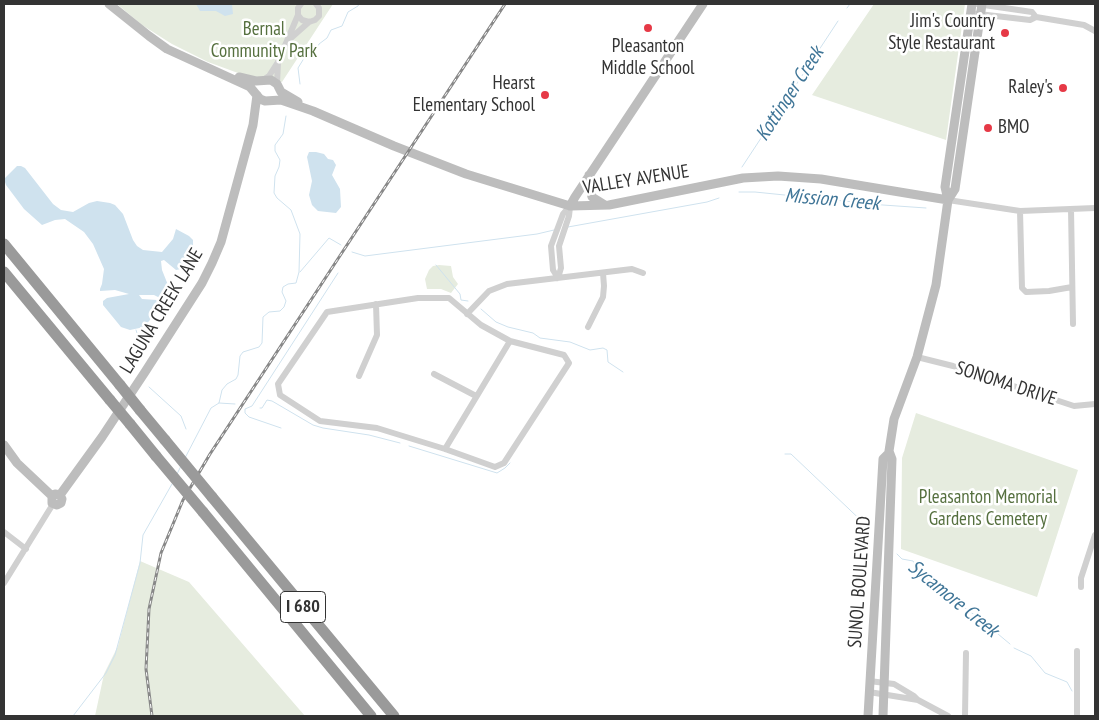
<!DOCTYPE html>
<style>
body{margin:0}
#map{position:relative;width:1099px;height:720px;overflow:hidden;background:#fff;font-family:"PT Sans Narrow",sans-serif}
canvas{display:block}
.frame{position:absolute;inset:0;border:5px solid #333;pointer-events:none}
</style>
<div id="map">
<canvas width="1099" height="720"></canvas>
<div class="frame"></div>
</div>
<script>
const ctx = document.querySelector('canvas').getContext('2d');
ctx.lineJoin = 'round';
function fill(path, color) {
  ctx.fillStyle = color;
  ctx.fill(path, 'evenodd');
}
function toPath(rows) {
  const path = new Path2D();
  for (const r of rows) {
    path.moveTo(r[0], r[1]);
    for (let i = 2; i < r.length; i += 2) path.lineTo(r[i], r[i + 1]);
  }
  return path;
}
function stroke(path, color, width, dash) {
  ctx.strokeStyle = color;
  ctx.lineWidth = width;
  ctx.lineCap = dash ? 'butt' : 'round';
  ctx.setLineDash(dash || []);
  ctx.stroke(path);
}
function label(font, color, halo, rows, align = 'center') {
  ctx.font = font + ' "PT Sans Narrow",sans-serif';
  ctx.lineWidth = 5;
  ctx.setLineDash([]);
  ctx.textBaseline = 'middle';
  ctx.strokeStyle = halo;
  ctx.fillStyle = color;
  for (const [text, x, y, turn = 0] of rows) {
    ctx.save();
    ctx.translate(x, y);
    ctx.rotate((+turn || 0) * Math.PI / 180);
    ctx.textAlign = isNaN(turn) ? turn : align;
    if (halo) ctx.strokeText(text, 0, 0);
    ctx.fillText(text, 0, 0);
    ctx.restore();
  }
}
fill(toPath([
 [117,4,333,4,282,82,238,73,208,62,172,44,142,25],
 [874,4,965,4,946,140,812,95],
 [439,265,451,266,453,277,458,284,451,293,441,289,427,289,425,279,429,270,433,266],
 [916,413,1078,470,1037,597,901,549,902,458],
 [140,561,189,582,305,716,95,716,104,674,118,646]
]), '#e6ecdf');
fill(toPath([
 [196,4,232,4,233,14,225,16,216,11,200,11],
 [309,152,316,152,324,154,328,159,333,160,336,165,332,175,340,189,341,207,336,213,318,211,312,205,309,195,312,181,307,157],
 [17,166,21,166,25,168,53,204,61,210,73,212,89,203,97,201,110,203,115,205,123,214,133,240,137,246,143,250,162,252,173,239,176,229,189,236,193,240,193,248,189,252,181,269,176,270,164,260,161,261,162,270,168,285,168,292,165,297,162,299,154,295,139,295,142,299,157,300,162,303,160,308,144,327,130,330,121,327,103,305,103,301,107,298,129,294,115,290,100,291,100,289,102,284,104,269,93,244,84,232,65,219,55,220,42,225,24,209,6,185,4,179]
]), '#cfe2ee');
stroke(toPath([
 [847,8,850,4],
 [300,84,298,68,306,55,317,49,319,44,327,38,331,30,342,26,348,12,358,6,359,4],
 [742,167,838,21],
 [739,192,755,192,883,205,926,208],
 [568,227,707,202,719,198],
 [352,252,365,256,537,234,554,230],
 [436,265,460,294,461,300,468,301],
 [300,272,329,238,341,245],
 [481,309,496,322,508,327,533,333,540,338,570,342,590,350,603,348,607,350,608,362,623,372],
 [136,330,137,333],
 [149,387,181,416,186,429],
 [219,403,235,404],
 [260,408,262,408,267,400,272,401,313,425,323,428,369,435,400,443],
 [281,428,249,417,245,413,245,409,252,406,338,273],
 [409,446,497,473,505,468,510,463],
 [785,454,791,454,869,528],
 [185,458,211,408,219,403,222,390,227,384,236,379,238,375,240,356,243,352,259,347,262,343,263,317,269,312,280,311,284,307,286,301,282,292,283,287,288,284,296,283,299,272,300,234,291,210,277,198,274,193,275,176,279,167,280,160,275,151,275,145,283,134,286,116],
 [177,474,181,466],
 [897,554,902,559,913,561,924,577,945,589,950,597,980,619,1010,644],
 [1014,648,1031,656,1045,673,1067,682,1072,691],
 [73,716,106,673,115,655,140,563,143,535,172,484]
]), '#cfe2ee', 1);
stroke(toPath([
 [301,4,298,8,298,15,302,20,309,22,315,20,319,16,319,8,316,4],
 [977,4,1032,12,1036,17],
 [970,13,1030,20,1036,17,1084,25,1095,31],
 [291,38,309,22],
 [263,80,269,76,278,62,298,15],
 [277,84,278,62],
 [948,200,1020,211,1095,208],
 [1071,209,1073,324],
 [1020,211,1022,288,1026,292,1049,291,1072,287],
 [558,278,553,270,551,246,563,214,570,206],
 [558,278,561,268,559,246,569,216,570,207],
 [418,298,449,298,481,325,510,341,564,355,569,363,504,463,495,467,445,449,377,428,320,421,280,395,278,384,327,312,418,298],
 [467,314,489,291,507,284,632,269,643,273],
 [588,327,603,297,604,286,603,273],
 [917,357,953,366,1074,406,1095,404],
 [434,374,476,396],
 [359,376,377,335,376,304],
 [445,449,510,341],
 [4,532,26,549],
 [4,583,53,504],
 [1081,587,1081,578,1095,535],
 [1077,651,1077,716],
 [869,681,894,684,914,696,918,700],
 [869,692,918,700,948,716],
 [965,716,966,653]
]), '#d0d0d0', 6);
stroke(toPath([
 [109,4,149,36,167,49,250,87,260,99,265,101,281,100,313,111,394,146,466,174,570,206,609,205,743,178,778,176,821,179,948,200],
 [239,77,256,81,271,80,277,84,281,92,298,102],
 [589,175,590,189,592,197,605,205],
 [948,200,955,189,982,4],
 [570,206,575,197,703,4],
 [4,445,17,463,52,496],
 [60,495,55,494,52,496,52,503,57,505,61,503,62,499,60,495,102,437,145,372,202,283,212,263,221,242,253,125,257,95],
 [868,716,883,459,889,453],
 [883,716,892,459,889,451,894,419,917,357,936,285,948,200,945,187,972,4]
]), '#bdbdbd', 9);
stroke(toPath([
 [4,244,120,385],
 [4,272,110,400],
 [140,410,165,440],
 [130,424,156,456],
 [212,497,394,716],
 [203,512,371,716]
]), '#9a9a9a', 11);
const rail = toPath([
 [152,716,146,669,149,609,161,553,183,500,210,454,505,4]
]);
stroke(rail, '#888', 3);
stroke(rail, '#fff', 1, [4]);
stroke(toPath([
 [120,385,140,410],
 [110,400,130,424],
 [165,440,212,497],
 [156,456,203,512]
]), '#9a9a9a', 11);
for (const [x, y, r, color] of [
 [648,28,5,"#e63946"],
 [1005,33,5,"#e63946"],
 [1063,88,5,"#e63946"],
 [545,95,5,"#e63946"],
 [988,128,5,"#e63946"]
]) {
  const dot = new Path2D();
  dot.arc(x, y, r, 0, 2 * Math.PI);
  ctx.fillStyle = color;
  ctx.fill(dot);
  stroke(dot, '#fff', 2);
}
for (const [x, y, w] of [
 [303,607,45]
]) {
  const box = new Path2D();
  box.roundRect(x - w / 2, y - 15.5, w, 31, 4);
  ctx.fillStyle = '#fff';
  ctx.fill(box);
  stroke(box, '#333', 1);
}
label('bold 18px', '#333', null, [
 ["I 680",303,607]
]);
label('19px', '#333', '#fff', [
 ["Jim's Country",995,22],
 ["Style Restaurant",995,44],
 ["Pleasanton",648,47,"center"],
 ["Middle School",648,69,"center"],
 ["Hearst",535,84],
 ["Elementary School",535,106],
 ["Raley's",1053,88],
 ["BMO",998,128,"left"]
], 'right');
label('19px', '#56703f', '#fff', [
 ["Bernal",264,30],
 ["Community Park",264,52],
 ["Pleasanton Memorial",988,498],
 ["Gardens Cemetery",988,520]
]);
label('19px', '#333', '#fff', [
 ["VALLEY AVENUE",636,180,-9],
 ["LAGUNA CREEK LANE",162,311,-59],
 ["SONOMA DRIVE",1006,384,18],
 ["SUNOL BOULEVARD",860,582,-86]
]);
label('italic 20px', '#3f7597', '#fff', [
 ["Kottinger Creek",790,94,-57],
 ["Mission Creek",832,200,5],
 ["Sycamore Creek",953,599,39]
]);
</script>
